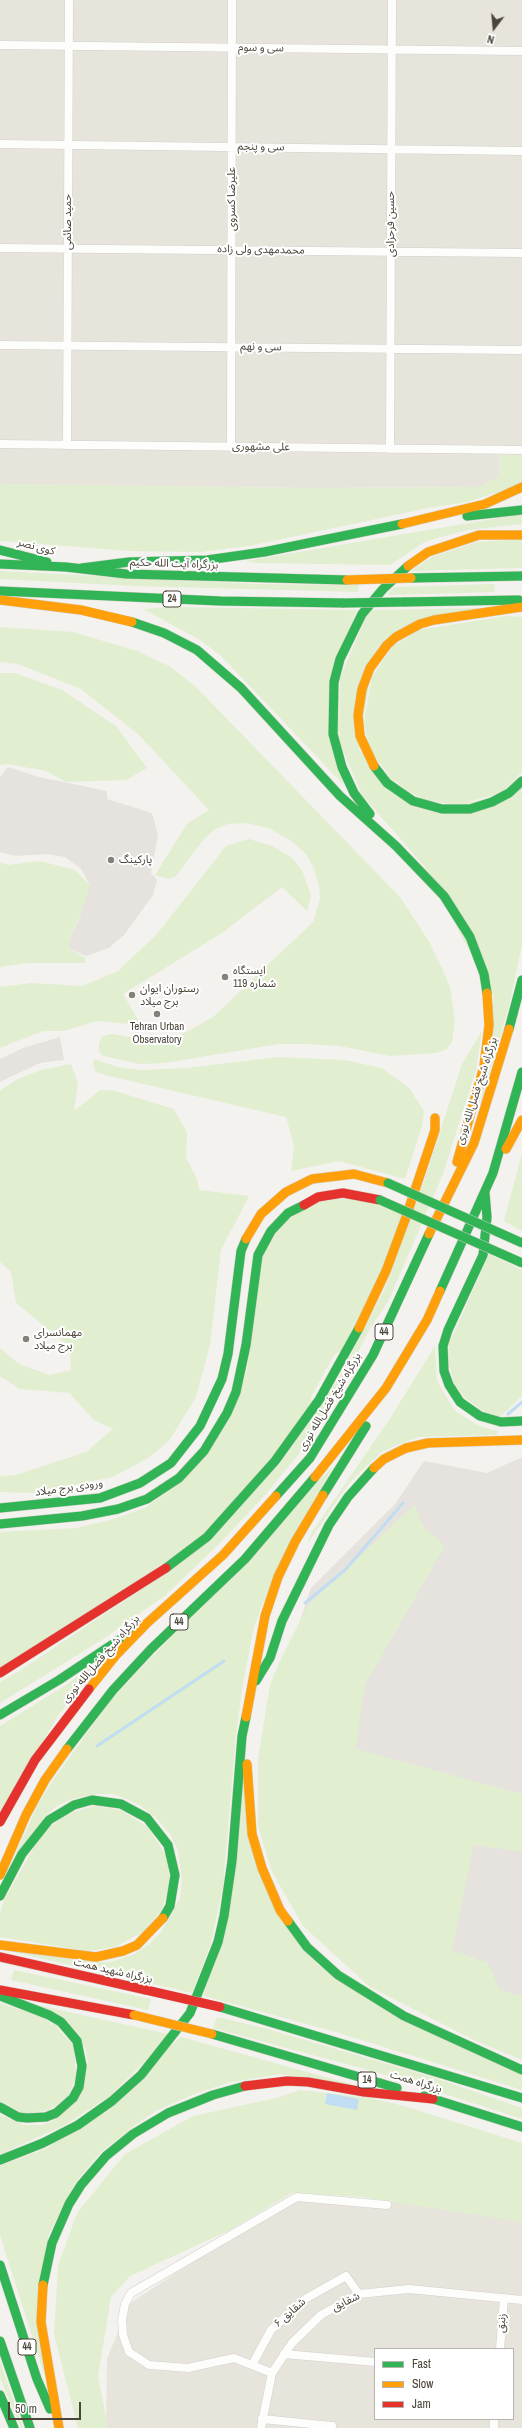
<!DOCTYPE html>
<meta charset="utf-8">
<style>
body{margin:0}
#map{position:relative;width:522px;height:2428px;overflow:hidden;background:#f4f2ee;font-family:"Archivo Narrow",sans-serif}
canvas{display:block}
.legend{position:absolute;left:374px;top:2348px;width:140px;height:72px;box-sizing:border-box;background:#fff;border:1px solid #b7b4b0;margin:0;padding:5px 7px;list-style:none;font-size:12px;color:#4b4439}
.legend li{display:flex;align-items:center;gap:8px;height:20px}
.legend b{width:20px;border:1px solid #b7b4b0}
.north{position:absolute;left:474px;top:8px;width:40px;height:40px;-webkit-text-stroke:3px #fff;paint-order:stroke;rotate:196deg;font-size:11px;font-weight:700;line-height:16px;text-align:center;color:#4b4439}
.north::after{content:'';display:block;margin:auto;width:14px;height:18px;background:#4b4439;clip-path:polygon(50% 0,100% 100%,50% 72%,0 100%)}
.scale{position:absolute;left:8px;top:2402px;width:73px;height:18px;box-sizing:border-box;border:2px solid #4b4439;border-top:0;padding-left:5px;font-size:12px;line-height:14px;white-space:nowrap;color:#4b4439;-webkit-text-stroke:3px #fff;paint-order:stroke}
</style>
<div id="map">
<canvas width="522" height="2428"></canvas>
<ul class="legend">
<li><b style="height:5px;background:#30b455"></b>Fast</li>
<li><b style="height:5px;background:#ff9f0a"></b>Slow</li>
<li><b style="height:5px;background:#e5322d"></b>Jam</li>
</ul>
<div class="north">N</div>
<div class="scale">50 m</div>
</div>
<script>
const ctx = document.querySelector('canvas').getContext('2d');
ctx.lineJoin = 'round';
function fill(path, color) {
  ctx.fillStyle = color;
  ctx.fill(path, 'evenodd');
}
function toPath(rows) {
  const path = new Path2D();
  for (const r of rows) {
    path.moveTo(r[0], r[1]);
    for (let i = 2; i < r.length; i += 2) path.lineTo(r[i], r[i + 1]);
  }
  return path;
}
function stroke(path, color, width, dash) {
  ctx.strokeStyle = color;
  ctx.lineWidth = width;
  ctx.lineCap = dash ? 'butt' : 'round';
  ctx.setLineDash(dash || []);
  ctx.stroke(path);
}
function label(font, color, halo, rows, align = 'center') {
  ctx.font = font + ' "Archivo Narrow","Noto Sans Arabic",sans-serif';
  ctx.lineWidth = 4;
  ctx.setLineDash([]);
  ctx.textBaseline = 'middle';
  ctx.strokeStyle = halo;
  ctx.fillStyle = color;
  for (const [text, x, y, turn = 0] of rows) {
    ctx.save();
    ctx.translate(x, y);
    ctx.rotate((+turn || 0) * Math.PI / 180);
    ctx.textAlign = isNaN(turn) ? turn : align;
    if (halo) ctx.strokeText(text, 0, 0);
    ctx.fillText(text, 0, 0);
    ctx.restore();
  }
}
fill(toPath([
 [0,0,522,0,522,455,500,454,499,476,480,487,308,488,0,484],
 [292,2196,409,2202,522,2220,522,2428,106,2428,107,2359,129,2304],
 [375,2349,513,2349,513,2419,375,2419]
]), '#e7e4dc');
fill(toPath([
 [522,1457,522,2045,414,1974,295,1635,311,1588,396,1503,424,1461,487,1473]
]), '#e6e2de');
fill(toPath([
 [500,454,522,455,522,481,513,487,468,502,428,508,249,546,201,552,129,551,0,541,0,484,308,488,480,487,499,476],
 [522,514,522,524,468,530,437,538,423,543,390,565,256,563,246,561],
 [522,539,522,568,411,571,432,557,477,542],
 [0,571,256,584,359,585,358,592,134,586,0,579],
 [494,584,495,592,388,595,394,587],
 [171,607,357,610,335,663,343,784,221,656,200,640,143,609],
 [485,608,453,614,377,649,359,750,432,812,522,787,522,945,509,1006,480,1107,494,997,424,866,362,795,339,741,340,678,369,610],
 [506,616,522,617,522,772,504,790,487,799,454,805,425,800,399,787,370,751,363,720,370,680,392,647,419,630],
 [0,627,73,632,137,651,169,666,194,685,400,897,430,943,450,986,455,1022,452,1042,447,1049,437,1053,390,1056,339,1046,308,1044,279,1044,165,1063,140,1064,103,1056,99,1052,99,1043,103,1036,112,1034,149,1040,166,1040,186,1032,213,1017,313,922,320,899,319,886,314,868,306,854,290,840,268,828,246,823,228,824,214,830,203,840,176,876,170,879,155,875,187,824,209,810,139,735,81,689,18,664,0,662],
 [0,673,15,673,62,690,116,726,147,768,126,780,66,782,46,771,7,764,0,765],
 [249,839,272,846,291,857,302,870,311,896,307,911,282,887,222,933,123,994,141,1025,97,1021,64,1031,43,1031,0,1048,0,987,31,983,82,986,118,971,157,934,226,846],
 [40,861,75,870,90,885,89,894,68,943,71,950,85,958,85,963,27,963,0,967,0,862,8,865],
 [482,1031,476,1070,443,1174,389,1300,371,1327,333,1401,298,1455,265,1495,222,1541,166,1595,103,1639,0,1703,0,1682,16,1673,168,1572,281,1462,307,1426,339,1378,386,1286,423,1184,462,1064],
 [278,1057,344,1060,382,1068,409,1088,424,1111,422,1126,405,1179,339,1161,291,1171,294,1146,286,1117,109,1076,96,1072,93,1065,94,1059,118,1067,142,1070,186,1068],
 [71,1064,78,1083,74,1111,100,1090,112,1090,174,1109,187,1133,186,1157,197,1179,199,1190,249,1196,221,1250,210,1345,196,1397,169,1441,148,1458,113,1477,34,1493,0,1492,0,1476,16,1475,86,1452,113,1429,94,1420,69,1393,20,1389,0,1376,0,1348,19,1364,50,1375,71,1370,70,1347,16,1303,11,1272,0,1262,0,1091,16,1080,41,1070],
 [522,1153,522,1231,504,1221],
 [353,1198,373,1202,403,1215,383,1267,343,1350,334,1355,311,1397,312,1404,297,1426,230,1508,190,1546,0,1669,0,1532,76,1528,110,1520,145,1508,184,1480,214,1444,233,1412,240,1394,247,1369,261,1259,271,1241,281,1226,296,1214,321,1201],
 [489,1254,522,1270,522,1396,500,1417,484,1412,465,1398,455,1385,448,1362,449,1344],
 [435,1346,437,1381,455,1411,479,1426,498,1431,497,1435,418,1437,383,1451,350,1482,306,1546,312,1532,389,1420],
 [333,1466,262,1605,253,1631,242,1690,236,1735,223,1886,211,1943,192,1993,0,1949,99,1962,110,1962,134,1954,148,1945,161,1932,180,1898,182,1881,178,1851,170,1834,155,1817,141,1806,127,1799,113,1794,99,1794,75,1798,57,1806,46,1815,6,1875,38,1804,53,1780,110,1701],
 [415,1504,422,1525,445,1546,365,1685,356,1749,522,1794,522,1852,474,1845,452,1950,488,1963,500,1990,522,1996,522,2060,478,2042,370,1987,303,1926,272,1872,258,1826,258,1759,270,1685,279,1663,308,1605],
 [117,1647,95,1668,58,1716,0,1812,0,1726,69,1683],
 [245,1772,254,1857,317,1964,522,2075,522,2090,339,2033,204,1996],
 [94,1806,120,1810,148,1827,166,1856,170,1882,162,1910,143,1932,115,1947,88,1951,0,1937,0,1913,4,1900,42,1833,67,1814],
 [14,1970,151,1999,148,2010,11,1980],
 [19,2001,168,2034,153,2053,111,2095,65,2125,0,2154,0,2115,24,2125,43,2125,53,2121,88,2062,85,2047],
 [0,2003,47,2018,74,2046,76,2077,67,2097,49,2110,24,2114,0,2101],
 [217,2017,264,2028,429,2076,522,2108,522,2119,386,2075,213,2028],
 [181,2037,365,2088,281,2074,231,2082,194,2094,156,2111,135,2125,101,2152,75,2183,48,2236,45,2377,0,2235,0,2166,47,2148],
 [300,2090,370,2098,404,2106,522,2143,522,2222,362,2197,292,2193,228,2231,130,2276,111,2297,98,2376,108,2428,78,2428,54,2334,58,2266,77,2213,125,2154,193,2116,276,2098],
 [0,2361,23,2428,21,2428,0,2378]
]), '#e1eecf');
fill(toPath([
 [8,767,39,777,107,791,107,799,152,813,158,835,151,873,157,880,153,895,124,935,109,948,86,956,71,950,68,943,79,919,90,885,81,869,65,857,46,854,15,856,0,852,0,777],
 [60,1037,64,1060,40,1063,0,1082,0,1059,23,1048]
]), '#e6e3df');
fill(toPath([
 [327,2093,359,2099,357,2110,325,2104]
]), '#c0ddf1');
stroke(toPath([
 [508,1414,522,1402],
 [305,1603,345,1570,403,1503],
 [97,1746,224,1661]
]), '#c0ddf1', 3);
const street = toPath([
 [0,45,522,51],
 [0,144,522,151],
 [0,248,522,253],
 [0,345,522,350],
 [0,444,522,450],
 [67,445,69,0],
 [231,447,232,0],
 [390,449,392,0],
 [500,2349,504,2298],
 [284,2354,375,2362],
 [252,2365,271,2330,305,2299,346,2276,359,2294],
 [272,2373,234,2358,188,2368,149,2365,129,2352,123,2335,122,2320,125,2304,131,2293,297,2197,387,2205],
 [262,2419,332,2426],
 [261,2428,272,2373,292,2343,321,2315,359,2294,409,2289,522,2300],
 [494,2428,494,2419]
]);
const fast = toPath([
 [467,516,522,510],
 [0,550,47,562],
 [0,564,66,567,126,574,347,580],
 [82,568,129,562,207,560,264,552,402,524],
 [411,578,522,576],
 [0,591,220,601,344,603],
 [404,602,519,600],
 [132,622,164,633,197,650,241,688,340,796,396,846,444,896,470,937,484,974,487,993],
 [374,766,387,783,413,801,442,809,470,809,492,802,509,793,522,781],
 [370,814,354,793,342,767,333,734,334,682,340,659,362,614,383,589,408,566],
 [509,1029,522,980],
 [440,1291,493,1173,522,1072],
 [444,1371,449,1385,460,1402,480,1416,501,1422,522,1421],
 [444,1371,443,1346,448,1330,483,1255,487,1217,485,1193],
 [323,1495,366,1426],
 [276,1496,310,1458,373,1355,429,1234],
 [0,1508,100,1498,140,1483,171,1463,200,1426,222,1379,228,1354,241,1251,246,1239],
 [0,1524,82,1516,118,1509,147,1499,179,1478,204,1451,227,1413,236,1392,246,1345,258,1255,271,1231,288,1213,304,1205],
 [166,1568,207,1537,275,1461,319,1400,359,1328],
 [256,1681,270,1658,282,1621,329,1525,348,1497,374,1468],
 [0,1715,59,1680,131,1632],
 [67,1749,113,1690,151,1649,245,1559,315,1477],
 [0,1896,22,1854,49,1820,74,1805,92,1800,121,1804,147,1818,168,1845,175,1875,170,1906,163,1918],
 [288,1921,307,1947,338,1975,404,2016,522,2070],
 [0,1996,49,2015,61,2022,77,2041,82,2066,79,2087,73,2098,56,2113,46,2117,27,2118,18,2117,0,2107],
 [220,2007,522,2098],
 [212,2034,397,2088],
 [424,2096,522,2127],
 [0,2160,43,2143,78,2125,112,2101,141,2075,190,2013,218,1942,224,1916,232,1861,242,1736,246,1717],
 [0,2265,37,2379,50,2409],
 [43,2285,52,2243,69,2204,81,2185,106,2156,133,2134,168,2113,213,2095,245,2086],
 [0,2341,30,2428],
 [0,2395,14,2428]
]);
const slow = toPath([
 [402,524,485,504,522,487],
 [408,566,428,552,479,535,522,535],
 [0,600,81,610,132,622],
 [374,766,360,736,358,715,362,689,370,668,387,645,396,637,420,624,434,620,522,607],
 [506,1149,522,1120],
 [457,1162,484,1066,489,1025,487,993],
 [429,1234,474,1143,509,1029],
 [246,1239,261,1214,286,1192,312,1179,354,1174,388,1183],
 [359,1328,386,1271,405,1220,435,1130,435,1118],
 [374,1468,384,1459,406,1448,428,1443,522,1440],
 [315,1477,386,1388,427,1320,440,1291],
 [89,1689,117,1654,146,1624,223,1555,276,1496],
 [246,1717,265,1616,278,1577,295,1542,323,1495],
 [247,1764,252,1834,262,1868,280,1910,288,1921],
 [0,1875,26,1815,45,1780,67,1749],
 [0,1945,96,1957,123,1951,137,1945,163,1918],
 [43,2285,41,2322,59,2428]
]);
const jam = toPath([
 [304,1205,318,1197,343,1193,380,1200],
 [0,1673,166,1568],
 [0,1822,35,1760,89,1689],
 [0,1957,146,1990],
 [0,1990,134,2015],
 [245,2086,287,2081,308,2082,364,2092,433,2099]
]);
stroke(street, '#d2d0cb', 9);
stroke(fast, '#d3cfc5', 10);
stroke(slow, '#d3cfc5', 10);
stroke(jam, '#d3cfc5', 10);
stroke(street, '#fdfdfc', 8);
stroke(fast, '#30b455', 9);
stroke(slow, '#ff9f0a', 9);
stroke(jam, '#e5322d', 9);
const fastBridge = toPath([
 [344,603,404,602],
 [388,1183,522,1243],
 [380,1200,522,1263]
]);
const slowBridge = toPath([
 [347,580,411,578],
 [134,2015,212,2034]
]);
const jamBridge = toPath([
 [146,1990,220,2007]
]);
stroke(fastBridge, '#d3cfc5', 10, []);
stroke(slowBridge, '#d3cfc5', 10, []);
stroke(jamBridge, '#d3cfc5', 10, []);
stroke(fastBridge, '#30b455', 9);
stroke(slowBridge, '#ff9f0a', 9);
stroke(jamBridge, '#e5322d', 9);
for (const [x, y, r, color] of [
 [111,860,4,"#868178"],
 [225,977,4,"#868178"],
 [132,995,4,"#868178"],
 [157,1014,4,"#868178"],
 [26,1339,4,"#868178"]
]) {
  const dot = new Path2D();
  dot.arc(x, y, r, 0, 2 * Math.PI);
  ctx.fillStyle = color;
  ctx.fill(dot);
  stroke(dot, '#fff', 1.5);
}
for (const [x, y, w] of [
 [172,599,18],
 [384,1332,18],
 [179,1622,18],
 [367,2080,18],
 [27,2347,18]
]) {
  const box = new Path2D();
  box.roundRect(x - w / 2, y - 8, w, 16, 3);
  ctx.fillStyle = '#fff';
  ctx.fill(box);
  stroke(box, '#4b4439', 1);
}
label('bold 10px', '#4b4439', null, [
 ["24",172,599],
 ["44",384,1332],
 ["44",179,1622],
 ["14",367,2080],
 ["44",27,2347]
]);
label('11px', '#4b4439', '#fff', [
 ["سی و سوم",261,48,1],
 ["سی و پنجم",261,147,1],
 ["علیرضا کسروی",232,199,-90],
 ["حمید صائمی",68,222,-90],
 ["حسین فرحزادی",391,224,-90],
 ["محمدمهدی ولی زاده",261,250,1],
 ["سی و نهم",261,347,1],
 ["علی مشهوری",261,447,1],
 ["کوی نصر",36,547,15],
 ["بزرگراه آیت الله حکیم",174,564,2],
 ["بزرگراه شیخ فضل‌الله نوری",477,1091,-72],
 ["بزرگراه شیخ فضل‌الله نوری",330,1402,-59],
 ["ورودی برج میلاد",69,1488,-8],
 ["بزرگراه شیخ فضل‌الله نوری",101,1659,-49],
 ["بزرگراه شهید همت",113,1971,13],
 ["بزرگراه همت",416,2082,17],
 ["شقایق",346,2302,-26],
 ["شقایق ۶",290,2313,-41],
 ["زنبق",502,2323,-85]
]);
label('11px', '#4b4439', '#fff', [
 ["پارکینگ",119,860],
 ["ایستگاه",233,971],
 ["شماره 119",233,984],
 ["رستوران ایوان",140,989],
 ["برج میلاد",140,1002],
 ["Tehran Urban",157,1027,"center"],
 ["Observatory",157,1040,"center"],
 ["مهمانسرای",34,1333],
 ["برج میلاد",34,1346]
], 'left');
</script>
